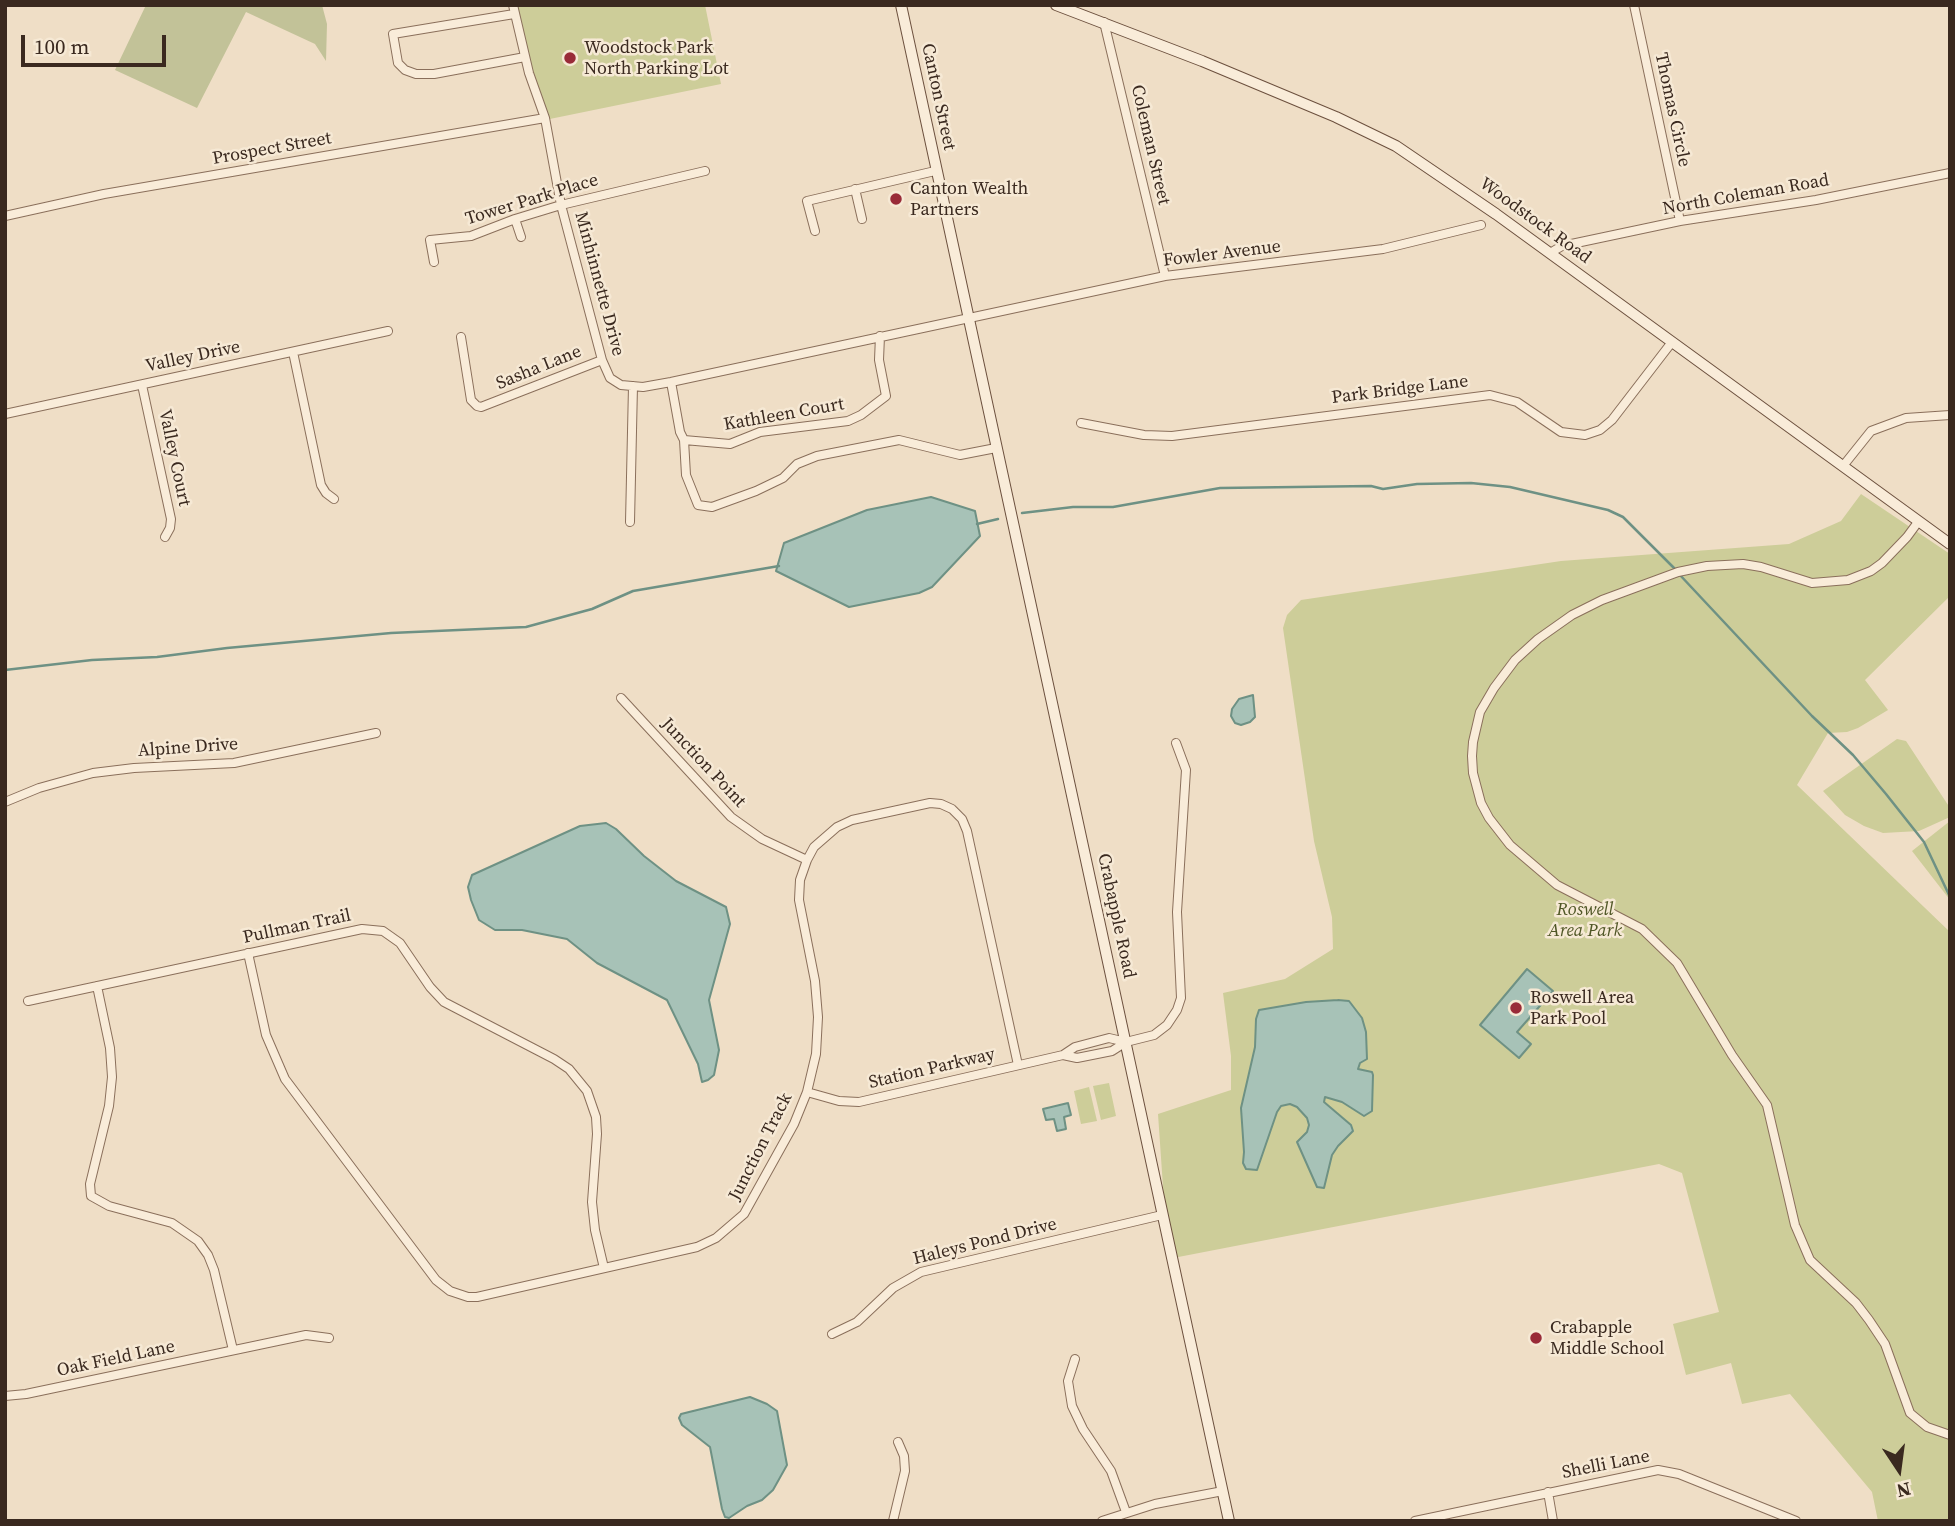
<!DOCTYPE html>
<style>
body{margin:0}
#map{position:relative;width:1955px;height:1526px;overflow:hidden;background:#efdec6;font-family:"Source Serif 4",serif}
canvas{display:block}
.frame{position:absolute;inset:0;border:7px solid #3a291f;pointer-events:none}
.north{position:absolute;left:1864px;top:1435px;width:70px;height:70px;-webkit-text-stroke:5px #f6e9d5;paint-order:stroke;rotate:167deg;font-size:19px;font-weight:700;line-height:28px;text-align:center;color:#3a291f}
.north::after{content:'';display:block;margin:auto;width:24px;height:32px;background:#3a291f;clip-path:polygon(50% 0,100% 100%,50% 72%,0 100%)}
.scale{position:absolute;left:21px;top:35px;width:145px;height:32px;box-sizing:border-box;border:4px solid #3a291f;border-top:0;padding-left:9px;font-size:21px;line-height:24px;white-space:nowrap;color:#3a291f;-webkit-text-stroke:5px #f6e9d5;paint-order:stroke}
</style>
<div id="map">
<canvas width="1955" height="1526"></canvas>
<div class="frame"></div>
<div class="north">N</div>
<div class="scale">100 m</div>
</div>
<script>
const ctx = document.querySelector('canvas').getContext('2d');
ctx.lineJoin = 'round';
function fill(path, color) {
  ctx.fillStyle = color;
  ctx.fill(path, 'evenodd');
}
function toPath(rows) {
  const path = new Path2D();
  for (const r of rows) {
    path.moveTo(r[0], r[1]);
    for (let i = 2; i < r.length; i += 2) path.lineTo(r[i], r[i + 1]);
  }
  return path;
}
function stroke(path, color, width, dash) {
  ctx.strokeStyle = color;
  ctx.lineWidth = width;
  ctx.lineCap = dash ? 'butt' : 'round';
  ctx.setLineDash(dash || []);
  ctx.stroke(path);
}
function label(font, color, halo, rows, align = 'center') {
  ctx.font = font + ' "Source Serif 4",serif';
  ctx.lineWidth = 5;
  ctx.setLineDash([]);
  ctx.textBaseline = 'middle';
  ctx.strokeStyle = halo;
  ctx.fillStyle = color;
  for (const [text, x, y, turn = 0] of rows) {
    ctx.save();
    ctx.translate(x, y);
    ctx.rotate((+turn || 0) * Math.PI / 180);
    ctx.textAlign = isNaN(turn) ? turn : align;
    if (halo) ctx.strokeText(text, 0, 0);
    ctx.fillText(text, 0, 0);
    ctx.restore();
  }
}
fill(toPath([
 [517,5,705,5,721,84,540,121,526,64],
 [1861,494,1950,554,1950,596,1865,680,1888,710,1858,728,1847,732,1828,733,1797,785,1950,932,1950,1521,1878,1521,1872,1492,1790,1394,1742,1404,1731,1363,1686,1375,1673,1324,1719,1312,1682,1173,1659,1164,1168,1259,1158,1114,1231,1090,1231,1056,1223,993,1285,979,1333,949,1332,917,1314,841,1283,628,1287,615,1301,600,1561,561,1789,544,1841,521],
 [1897,739,1906,741,1950,808,1950,817,1919,831,1883,833,1864,826,1845,815,1823,791],
 [1950,821,1950,900,1912,851],
 [1109,1083,1116,1116,1101,1120,1093,1086],
 [1089,1087,1097,1121,1081,1124,1074,1091]
]), '#cdcd99');
fill(toPath([
 [146,5,322,5,327,24,326,61,315,44,246,12,197,108,115,70]
]), '#c2c298');
const water = toPath([
 [931,497,975,511,980,536,932,587,919,593,849,607,776,571,784,543,867,510,931,497],
 [1253,695,1255,717,1250,722,1241,725,1235,723,1231,716,1232,709,1239,699,1253,695],
 [606,823,616,829,644,856,676,881,726,907,730,924,709,1000,719,1050,714,1075,708,1080,702,1082,698,1064,667,1000,597,963,567,939,522,930,495,930,479,920,471,900,468,887,472,875,580,826,606,823],
 [1527,969,1553,991,1517,1032,1531,1044,1519,1058,1480,1025,1527,969],
 [1338,1000,1349,1001,1362,1018,1366,1032,1367,1059,1360,1063,1358,1069,1372,1072,1373,1075,1372,1111,1364,1116,1342,1102,1325,1097,1324,1102,1351,1125,1353,1131,1338,1146,1332,1155,1324,1188,1317,1187,1297,1142,1307,1132,1309,1125,1307,1118,1297,1107,1290,1104,1281,1106,1277,1112,1257,1170,1246,1169,1243,1163,1244,1152,1241,1108,1255,1047,1256,1019,1259,1010,1306,1002,1338,1000],
 [1068,1103,1071,1115,1064,1117,1066,1129,1057,1131,1054,1119,1046,1120,1043,1109,1068,1103],
 [750,1397,767,1404,777,1411,787,1465,773,1490,762,1500,747,1506,729,1518,725,1517,722,1509,710,1447,682,1425,679,1418,681,1414,750,1397]
]);
fill(water, '#a7c2b7');
stroke(water, '#6e9184', 2);
stroke(toPath([
 [1022,513,1073,507,1113,507,1220,488,1371,486,1383,489,1417,484,1471,483,1510,487,1608,510,1623,517,1675,569],
 [977,524,998,519],
 [1679,574,1812,716,1853,755,1886,794,1924,842,1950,897],
 [5,670,92,660,157,657,227,648,391,633,526,627,592,609,633,591,779,566]
]), '#6e9184', 2.5);
const street = toPath([
 [513,5,529,73,545,118,561,205,602,360,610,378,621,385,643,387,671,382,1165,276,1383,249,1481,225],
 [1634,5,1680,221],
 [514,14,393,34,398,63,405,70,416,74,434,74,525,57],
 [1104,22,1165,276],
 [855,189,862,219],
 [5,216,104,194,545,118],
 [515,219,521,237],
 [815,231,807,201,935,171],
 [1550,253,1562,246,1680,221,1816,200,1950,173],
 [434,262,430,240,471,236,515,219,561,205,705,171],
 [880,336,879,360,886,396,861,415,848,421,760,432,730,444,684,440,686,475,698,505,712,507,756,491,783,478,797,464,817,456,899,440,960,455,996,448],
 [461,337,471,400,477,406,481,407,602,360],
 [293,352,321,485,326,493,334,499],
 [671,382,680,432,684,440],
 [142,385,171,519,170,528,165,537],
 [5,414,388,331],
 [1081,423,1144,435,1172,436,1490,395,1517,402,1561,432,1585,435,1600,430,1612,420,1672,342],
 [1843,466,1871,431,1906,418,1950,415],
 [630,522,633,386],
 [1918,522,1907,537,1882,563,1871,571,1848,580,1812,583,1761,567,1743,564,1707,566,1678,572,1602,600,1572,615,1538,639,1515,660,1494,688,1480,712,1473,742,1472,756,1473,773,1481,803,1489,818,1510,845,1557,885,1642,929,1677,963,1732,1055,1767,1105,1795,1225,1810,1260,1856,1303,1869,1320,1885,1344,1910,1413,1927,1427,1950,1435],
 [621,698,731,817,762,839,807,860],
 [5,802,39,788,93,773,134,768,234,763,376,733],
 [248,953,266,1035,285,1079,436,1280,450,1291,468,1297,477,1297,697,1247,716,1238,744,1214,794,1124,807,1092,816,1054,818,1017,815,981,799,900,800,880,807,860,814,847,837,827,852,820,930,803,941,804,952,809,962,819,967,831,1018,1065],
 [97,986,110,1048,112,1077,109,1106,90,1184,91,1196,109,1206,172,1223,198,1241,208,1255,214,1270,233,1350],
 [28,1001,362,929,383,931,400,943,430,987,444,1002,554,1059,569,1069,587,1091,596,1117,597,1134,592,1202,595,1230,604,1268],
 [1063,1055,1075,1047,1109,1038,1126,1042],
 [807,1092,839,1101,859,1102,1063,1055,1077,1058,1112,1051,1126,1042,1154,1035,1167,1025,1177,1010,1181,998,1177,912,1186,770,1176,743],
 [832,1334,857,1322,893,1288,921,1272,1162,1215],
 [1075,1359,1068,1381,1072,1406,1083,1429,1111,1471,1126,1512],
 [5,1396,26,1394,306,1335,329,1338],
 [1548,1492,1553,1521],
 [893,1521,905,1471,904,1456,898,1442],
 [1102,1521,1155,1504,1223,1491],
 [1415,1521,1658,1470,1679,1474,1796,1521]
]);
const secondary = toPath([
 [901,5,1229,1521],
 [1056,5,1202,61,1336,117,1396,146,1496,214,1950,544]
]);
stroke(street, '#8a6f5b', 10);
stroke(secondary, '#6c503e', 12);
stroke(street, '#f9ecd9', 8);
stroke(secondary, '#f9ecd9', 10);
for (const [x, y, r, color] of [
 [570,58,7,"#992b38"],
 [896,199,7,"#992b38"],
 [1516,1008,7,"#992b38"],
 [1536,1338,7,"#992b38"]
]) {
  const dot = new Path2D();
  dot.arc(x, y, r, 0, 2 * Math.PI);
  ctx.fillStyle = color;
  ctx.fill(dot);
  stroke(dot, '#f6e9d5', 2.5);
}
label('18px', '#3a291f', '#f6e9d5', [
 ["Woodstock Park",584,48],
 ["North Parking Lot",584,69],
 ["Canton Wealth",910,189],
 ["Partners",910,210],
 ["Roswell Area",1530,998],
 ["Park Pool",1530,1019],
 ["Crabapple",1550,1328],
 ["Middle School",1550,1349]
], 'left');
label('18px', '#3a291f', '#f6e9d5', [
 ["Canton Street",938,97,78],
 ["Thomas Circle",1672,110,78],
 ["Coleman Street",1150,145,77],
 ["Prospect Street",272,149,-10],
 ["North Coleman Road",1746,195,-10],
 ["Tower Park Place",532,200,-17],
 ["Woodstock Road",1535,221,36],
 ["Fowler Avenue",1222,254,-7],
 ["Minhinnette Drive",599,284,75],
 ["Valley Drive",193,357,-12],
 ["Sasha Lane",539,368,-22],
 ["Park Bridge Lane",1400,390,-7],
 ["Kathleen Court",784,415,-10],
 ["Valley Court",174,458,78],
 ["Alpine Drive",188,748,-4],
 ["Junction Point",703,763,47],
 ["Crabapple Road",1116,916,78],
 ["Pullman Trail",297,927,-12],
 ["Station Parkway",932,1069,-13],
 ["Junction Track",761,1147,-63],
 ["Haleys Pond Drive",985,1242,-14],
 ["Oak Field Lane",116,1359,-12],
 ["Shelli Lane",1606,1465,-11]
]);
label('italic 18px', '#505726', '#f6e9d5', [
 ["Roswell",1585,910],
 ["Area Park",1585,931]
]);
</script>
